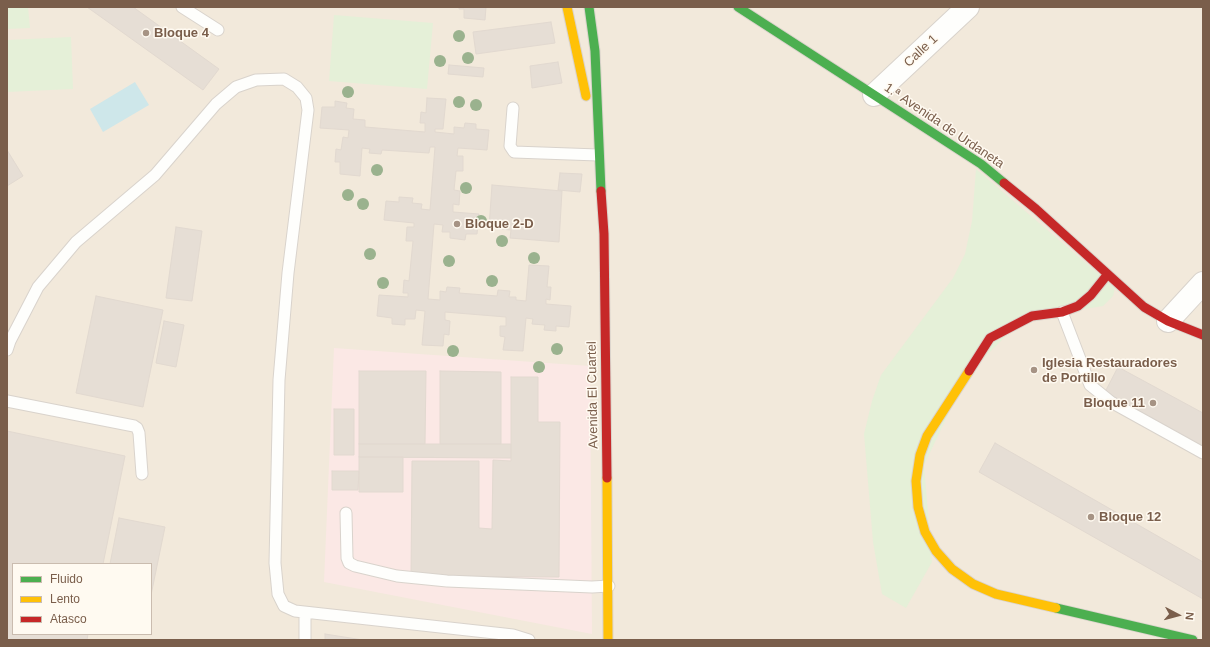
<!DOCTYPE html>
<meta charset="utf-8">
<style>
body{margin:0}
#map{position:relative;width:1210px;height:647px;overflow:hidden;background:#f9f6ee;font-family:Helvetica,sans-serif}
canvas{display:block}
.frame{position:absolute;inset:0;border:8px solid #7a5e4b;pointer-events:none}
.legend{position:absolute;left:12px;top:563px;width:140px;height:72px;box-sizing:border-box;background:#fffaf1;border:1px solid #cabcaf;margin:0;padding:5px 7px;list-style:none;font-size:12px;color:#7a5e4b}
.legend li{display:flex;align-items:center;gap:8px;height:20px}
.legend b{width:20px;border:1px solid #cabcaf}
.north{position:absolute;left:1158px;top:595px;width:40px;height:40px;-webkit-text-stroke:3px #fffaf1;paint-order:stroke;rotate:96deg;font-size:11px;font-weight:700;line-height:16px;text-align:center;color:#7a5e4b}
.north::after{content:'';display:block;margin:auto;width:14px;height:18px;background:#7a5e4b;clip-path:polygon(50% 0,100% 100%,50% 72%,0 100%)}
</style>
<div id="map">
<canvas width="1210" height="647"></canvas>
<div class="frame"></div>
<ul class="legend">
<li><b style="height:5px;background:#4caf50"></b>Fluido</li>
<li><b style="height:5px;background:#ffc107"></b>Lento</li>
<li><b style="height:5px;background:#c62828"></b>Atasco</li>
</ul>
<div class="north">N</div>
</div>
<script>
const ctx = document.querySelector('canvas').getContext('2d');
ctx.lineJoin = 'round';
function fill(path, color) {
  ctx.fillStyle = color;
  ctx.fill(path, 'evenodd');
}
function toPath(rows) {
  const path = new Path2D();
  for (const r of rows) {
    path.moveTo(r[0], r[1]);
    for (let i = 2; i < r.length; i += 2) path.lineTo(r[i], r[i + 1]);
  }
  return path;
}
function stroke(path, color, width, dash) {
  ctx.strokeStyle = color;
  ctx.lineWidth = width;
  ctx.lineCap = dash ? 'butt' : 'round';
  ctx.setLineDash(dash || []);
  ctx.stroke(path);
}
function label(font, color, halo, rows, align = 'center') {
  ctx.font = font + ' Helvetica,sans-serif';
  ctx.lineWidth = 3;
  ctx.setLineDash([]);
  ctx.textBaseline = 'middle';
  ctx.strokeStyle = halo;
  ctx.fillStyle = color;
  for (const [text, x, y, turn = 0] of rows) {
    ctx.save();
    ctx.translate(x, y);
    ctx.rotate((+turn || 0) * Math.PI / 180);
    ctx.textAlign = isNaN(turn) ? turn : align;
    if (halo) ctx.strokeText(text, 0, 0);
    ctx.fillText(text, 0, 0);
    ctx.restore();
  }
}
fill(toPath([
 [7,7,1203,7,1203,640,7,640],
 [13,564,151,564,151,634,13,634]
]), '#f2e9db');
fill(toPath([
 [334,348,590,366,592,634,324,582]
]), '#fbe8e5');
fill(toPath([
 [7,7,28,7,30,28,7,29],
 [334,15,433,23,427,89,329,81],
 [71,37,73,89,7,92,7,40],
 [976,169,1115,288,1113,296,1103,306,1085,309,1029,313,967,375,924,465,932,562,906,608,882,594,873,542,864,434,872,401,881,375,953,278,965,254,972,221]
]), '#e5f0d8');
fill(toPath([
 [135,82,149,105,103,132,90,109]
]), '#cee7ea');
const building = toPath([
 [87,7,133,7,219,69,203,90,87,7],
 [459,7,486,7,485,20,464,18,464,9,459,9,459,7],
 [551,22,555,43,476,54,473,32,551,22],
 [558,62,562,83,532,88,530,66,558,62],
 [449,65,484,68,483,77,448,74,449,65],
 [427,98,446,99,443,129,435,129,435,132,454,134,454,127,464,128,465,123,476,124,476,129,489,130,487,150,458,148,457,156,463,156,463,171,456,171,454,190,460,191,459,205,453,204,453,212,479,214,477,234,466,234,465,240,450,238,450,232,442,232,443,225,434,224,428,299,440,300,440,291,446,292,447,287,460,288,459,293,497,296,498,290,510,291,509,297,516,297,516,300,526,301,529,265,549,266,547,287,551,287,550,300,546,299,546,304,571,306,569,327,556,326,556,331,544,330,545,325,532,324,533,319,526,318,523,351,503,350,505,337,500,336,500,326,506,326,506,317,445,312,445,320,450,321,449,335,444,334,443,346,422,345,425,311,416,310,415,319,405,319,405,325,392,324,392,318,377,316,379,295,408,297,408,293,403,293,404,280,409,281,413,241,406,241,407,227,414,227,414,223,384,220,386,201,399,202,399,197,413,198,412,203,422,204,421,209,430,210,435,147,430,147,429,153,382,150,381,154,369,153,370,149,362,148,360,176,340,174,340,162,335,162,336,149,341,150,343,137,348,138,349,130,320,128,322,107,335,107,335,101,347,103,346,108,354,109,353,119,365,120,365,127,425,132,425,123,420,123,421,112,426,113,427,98],
 [7,150,23,176,7,186,7,150],
 [560,173,582,174,580,192,558,190,560,173],
 [492,185,562,191,559,242,510,238,511,230,489,228,492,185],
 [176,227,202,231,192,301,166,298,176,227],
 [96,296,163,310,143,407,76,393,96,296],
 [164,321,184,325,176,367,156,363,164,321],
 [1118,367,1203,413,1203,448,1104,394,1118,367],
 [359,371,426,371,425,444,359,444,359,371],
 [440,371,501,372,501,444,440,444,440,371],
 [511,377,538,377,538,422,560,422,559,577,411,576,412,461,479,461,479,528,492,529,493,460,511,461,511,377],
 [334,409,354,409,354,455,334,455,334,409],
 [7,431,125,456,103,564,13,564,13,634,88,634,87,640,7,640,7,431],
 [995,443,1203,562,1203,599,979,472,995,443],
 [359,444,511,444,511,458,359,457,359,444],
 [359,457,403,457,403,492,359,492,359,457],
 [332,471,359,471,358,490,332,490,332,471],
 [119,518,165,527,151,595,151,564,110,564,119,518],
 [325,634,363,640,325,640,325,634]
]);
fill(building, '#e6ded5');
stroke(building, '#e2d9d0', 1);
const lane = toPath([
 [182,7,218,30],
 [513,108,510,146,514,152,598,155],
 [1062,312,1090,385,1111,402,1203,453],
 [7,350,10,341,38,287,76,242,155,175,216,104,236,87,256,80,284,79,297,87,306,98,308,110,288,273,279,380,275,563,278,594,284,606,295,611,513,635,529,640],
 [7,401,134,426,137,428,139,433,142,474],
 [346,513,347,558,349,563,355,566,397,576,447,581,592,587,609,586],
 [305,640,305,613]
]);
const street = toPath([
 [874,95,968,7],
 [1168,321,1203,283]
]);
const fast = toPath([
 [589,7,595,51,601,191],
 [738,7,981,164,1004,183],
 [1056,608,1193,640]
]);
const slow = toPath([
 [567,7,586,96],
 [969,371,927,436,920,455,916,481,918,507,925,532,936,551,952,569,973,584,996,594,1056,608],
 [607,478,608,640]
]);
const jam = toPath([
 [1004,183,1036,209,1144,307,1168,321,1203,335],
 [601,191,604,234,607,478],
 [969,371,990,338,1032,316,1062,312,1078,306,1091,295,1107,275]
]);
stroke(lane, '#d9d3cc', 13);
stroke(street, '#d9d3cc', 24);
stroke(fast, '#dad3cb', 11);
stroke(slow, '#dad3cb', 11);
stroke(jam, '#dad3cb', 11);
stroke(lane, '#fefefc', 11);
stroke(street, '#fefefc', 22);
stroke(fast, '#4caf50', 9);
stroke(slow, '#ffc107', 9);
stroke(jam, '#c62828', 9);
ctx.fillStyle = '#9ab28e';
for (const [x, y] of [
 [459,36],
 [468,58],
 [440,61],
 [348,92],
 [459,102],
 [476,105],
 [377,170],
 [466,188],
 [348,195],
 [363,204],
 [481,221],
 [502,241],
 [370,254],
 [534,258],
 [449,261],
 [492,281],
 [383,283],
 [557,349],
 [453,351],
 [539,367]
]) {
  ctx.beginPath();
  ctx.arc(x, y, 6, 0, 2 * Math.PI);
  ctx.fill();
}
for (const [x, y, r, color] of [
 [146,33,4,"#a69384"],
 [457,224,4,"#a69384"],
 [1034,370,4,"#a69384"],
 [1153,403,4,"#a69384"],
 [1091,517,4,"#a69384"]
]) {
  const dot = new Path2D();
  dot.arc(x, y, r, 0, 2 * Math.PI);
  ctx.fillStyle = color;
  ctx.fill(dot);
  stroke(dot, '#fffaf1', 1.5);
}
label('bold 13px', '#7a5e4b', '#fffaf1', [
 ["Bloque 4",154,33],
 ["Bloque 2-D",465,224],
 ["Iglesia Restauradores",1042,363],
 ["de Portillo",1042,378],
 ["Bloque 11",1145,403,"right"],
 ["Bloque 12",1099,517]
], 'left');
label('13px', '#7a5e4b', '#fffaf1', [
 ["Calle 1",921,51,-43],
 ["1.ª Avenida de Urdaneta",944,126,34],
 ["Avenida El Cuartel",593,395,-91]
]);
</script>
